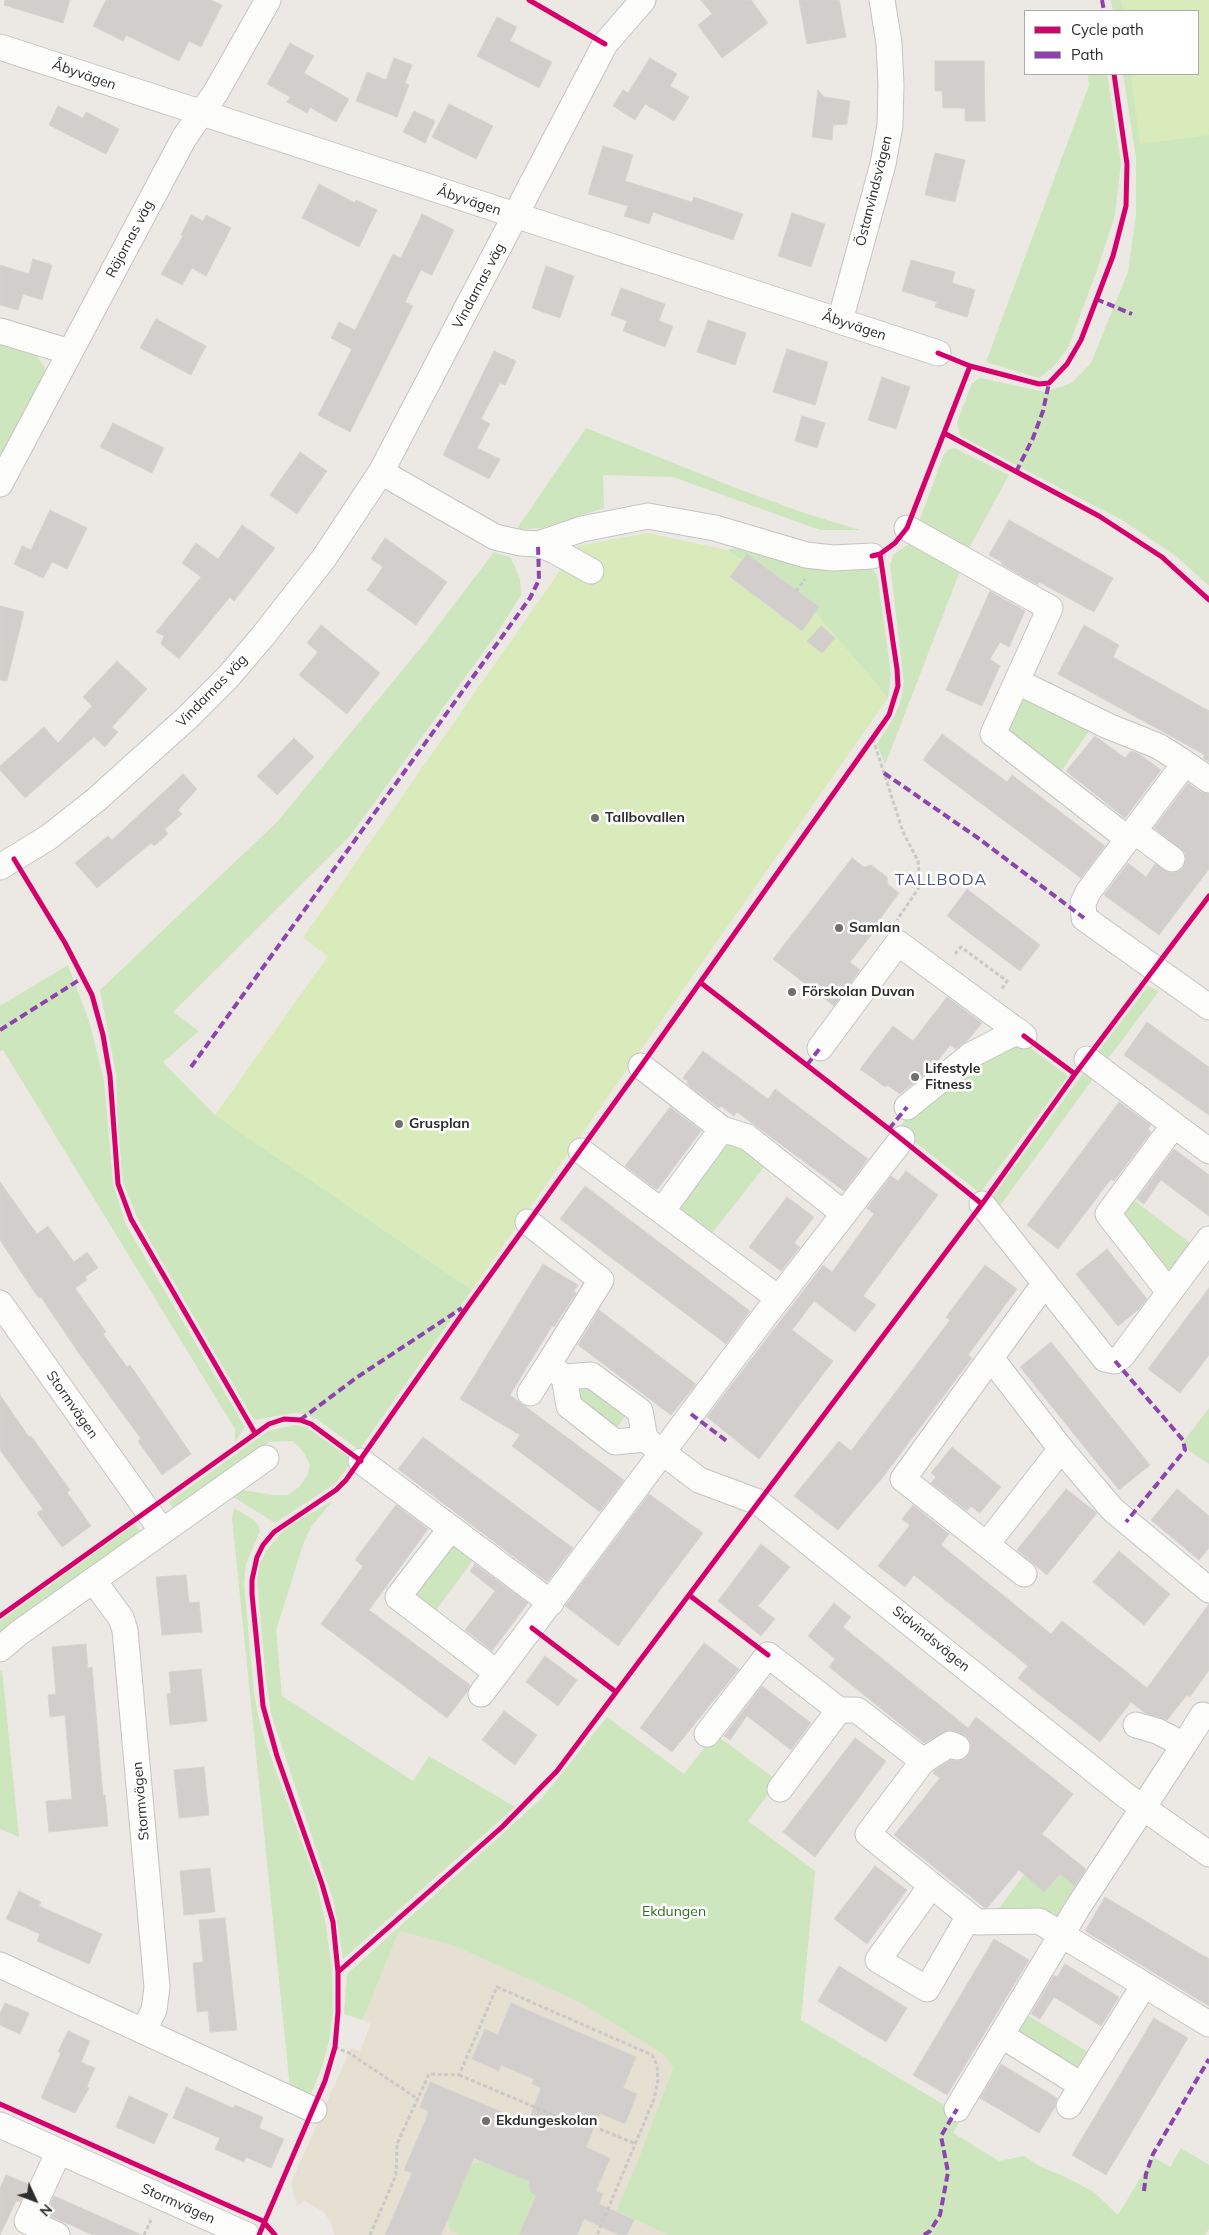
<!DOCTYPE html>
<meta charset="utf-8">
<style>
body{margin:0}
#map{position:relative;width:1209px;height:2235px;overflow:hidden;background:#ece8e4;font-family:Mulish,sans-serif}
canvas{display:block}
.legend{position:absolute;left:1024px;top:10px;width:175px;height:65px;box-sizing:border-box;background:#fff;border:1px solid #ababab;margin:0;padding:6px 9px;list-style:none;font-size:15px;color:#2e2e2e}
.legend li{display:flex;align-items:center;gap:10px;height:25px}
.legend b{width:25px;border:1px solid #ababab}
.north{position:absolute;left:10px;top:2175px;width:50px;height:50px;-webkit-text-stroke:4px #fff;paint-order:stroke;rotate:133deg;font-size:14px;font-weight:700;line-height:20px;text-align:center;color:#2e2e2e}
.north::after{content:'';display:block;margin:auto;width:18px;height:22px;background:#2e2e2e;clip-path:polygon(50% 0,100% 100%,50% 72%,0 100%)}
</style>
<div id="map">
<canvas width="1209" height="2235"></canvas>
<ul class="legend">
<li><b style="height:6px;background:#d6006c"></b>Cycle path</li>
<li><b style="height:6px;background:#8e44ad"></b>Path</li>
</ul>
<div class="north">N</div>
</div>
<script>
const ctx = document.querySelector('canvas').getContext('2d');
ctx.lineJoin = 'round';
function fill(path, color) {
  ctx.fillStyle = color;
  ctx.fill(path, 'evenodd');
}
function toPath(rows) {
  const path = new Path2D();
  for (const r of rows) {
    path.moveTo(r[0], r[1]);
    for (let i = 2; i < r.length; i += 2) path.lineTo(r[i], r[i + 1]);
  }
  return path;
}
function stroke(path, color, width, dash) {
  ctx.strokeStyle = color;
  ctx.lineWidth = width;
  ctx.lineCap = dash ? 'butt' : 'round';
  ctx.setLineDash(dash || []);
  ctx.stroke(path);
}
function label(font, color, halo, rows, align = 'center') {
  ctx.font = font + ' Mulish,sans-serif';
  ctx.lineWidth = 5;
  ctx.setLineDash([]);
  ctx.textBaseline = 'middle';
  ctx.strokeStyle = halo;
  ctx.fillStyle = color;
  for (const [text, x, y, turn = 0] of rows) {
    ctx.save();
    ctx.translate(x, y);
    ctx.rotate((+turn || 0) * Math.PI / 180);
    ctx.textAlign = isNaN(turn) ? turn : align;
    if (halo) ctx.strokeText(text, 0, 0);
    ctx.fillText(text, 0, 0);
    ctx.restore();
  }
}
fill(toPath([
 [399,1931,452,1945,577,2001,663,2054,673,2068,638,2160,616,2211,668,2235,334,2235,331,2223,324,2212,304,2201,297,2207,291,2183,351,2048,360,2051,371,2024,363,2020]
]), '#e6e0d3');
fill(toPath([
 [1111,0,1209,0,1209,586,1176,556,1122,520,960,436,957,422,972,383,980,378,1045,392,1072,383,1091,363,1128,272,1136,214,1136,158,1123,74,1198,74,1198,11,1113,11],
 [1088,74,1107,74,1121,163,1115,215,1097,270,1068,348,1054,366,1039,378,986,362,1089,85],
 [0,342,34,352,45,368,44,380,0,464],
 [586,428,736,488,801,512,860,530,820,530,673,477,603,475,604,508,542,528,516,530],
 [954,448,1009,475,966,554,922,528,920,519,944,454,948,450],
 [913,541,962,566,885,765,877,744,894,717,900,703,904,683,890,564,894,554],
 [740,547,833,569,871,569,877,574,891,674,888,698,815,612,747,555,742,560,727,550],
 [494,552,511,558,520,579,521,595,498,632,350,836,173,1012,199,1031,163,1062,215,1115,472,1290,359,1450,317,1419,305,1414,293,1413,254,1420,154,1248,137,1217,123,1182,118,1127,116,1074,100,990,277,822,424,644],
 [1023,695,1094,724,1057,777,1007,731],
 [68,965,89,1021,104,1081,113,1184,126,1225,245,1427,235,1442,235,1429,3,1050,0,1051,0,1006],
 [1148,986,1159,991,1104,1064,1094,1057],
 [1025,1044,1068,1076,980,1193,898,1129,925,1094,996,1047],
 [1087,1068,1096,1075,996,1211,989,1201],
 [734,1141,768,1162,708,1238,680,1212,678,1202,722,1144],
 [1127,1195,1194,1246,1175,1271,1166,1272,1116,1212],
 [578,1381,629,1411,613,1433,571,1391],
 [1209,1408,1209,1464,1181,1445],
 [295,1425,306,1427,353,1460,336,1483,275,1523,232,1496,242,1490,273,1495,288,1495,300,1486,307,1476,310,1466,306,1456,299,1447,292,1441,269,1442,173,1508,169,1502,268,1431],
 [333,1500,311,1527,304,1542,276,1630,282,1696,413,1781,429,1756,515,1807,343,1959,334,1903,271,1714,266,1680,257,1580,260,1563,266,1551,275,1540,286,1528],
 [234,1508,254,1520,258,1525,260,1531,246,1564,244,1583,254,1693,258,1715,264,1738,316,1881,325,1920,332,1969,333,2012,329,2041,323,2064,310,2097,290,2088,232,1518],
 [135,1524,141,1532,35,1607,0,1635,0,1621],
 [459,1544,476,1556,431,1617,412,1590,443,1547],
 [2,1670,19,1837,0,1829,0,1672],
 [607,1717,684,1774,715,1734,778,1781,748,1821,815,1871,801,2020,963,2116,953,2133,999,2161,1024,2156,1041,2167,1063,2176,1094,2192,1118,2215,1153,2157,1170,2167,1181,2148,1209,2165,1209,2229,1205,2235,668,2235,616,2211,638,2160,673,2068,663,2054,577,2001,452,1945,399,1931,363,2020,344,2014,347,1974,542,1798],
 [1038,1856,1080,1889,1058,1921,993,1916],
 [1024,2013,1093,2055,1085,2068,1071,2071,1011,2034],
 [482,2161,529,2181,530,2190,536,2196,519,2235,460,2235,451,2231,447,2220,471,2165]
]), '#cee6be');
fill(toPath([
 [1121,0,1209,0,1209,135,1140,144,1131,74,1198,74,1198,11,1123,11],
 [647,533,727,550,742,560,730,578,801,630,815,612,888,698,472,1290,215,1115,328,956,303,938,569,558,578,546]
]), '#d9eabb');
const building = toPath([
 [5,0,70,0,63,23,4,5,5,0],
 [106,0,211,0,222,5,201,47,189,41,179,61,126,35,123,41,93,26,106,0],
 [701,0,751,0,768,23,722,58,698,25,712,14,701,0],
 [799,0,839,0,846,37,807,44,799,0],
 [497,17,517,27,510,41,552,62,539,88,477,56,497,17],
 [290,43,314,56,304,73,349,99,336,122,310,107,307,113,287,102,290,97,267,84,290,43],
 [394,58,412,65,405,83,409,85,397,117,356,101,367,72,386,80,394,58],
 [650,58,677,74,670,86,689,97,674,121,645,104,635,120,613,106,623,90,628,93,650,58],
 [935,61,984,61,985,121,965,121,965,108,943,108,942,91,935,91,935,61],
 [818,90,824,97,850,101,847,124,833,125,832,140,812,137,818,90],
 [449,104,493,126,476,159,432,137,449,104],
 [58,106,83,118,86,112,119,129,106,154,49,125,58,106],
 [414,111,435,121,425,143,403,132,414,111],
 [603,146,633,155,625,181,692,202,694,197,743,214,733,240,653,212,649,224,624,216,628,206,588,194,603,146],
 [935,153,965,160,955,202,925,195,935,153],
 [319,184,355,203,356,200,377,210,359,247,302,218,319,184],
 [792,213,825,224,811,267,778,256,792,213],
 [422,214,454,230,432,275,421,270,405,302,413,306,350,432,318,415,352,349,331,338,339,322,355,330,393,254,401,258,422,214],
 [191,215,203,221,206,215,231,228,206,276,192,268,182,285,161,274,183,236,181,235,191,215],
 [33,259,52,265,42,300,23,294,18,310,0,305,0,265,29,274,33,259],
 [911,260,955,272,952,283,975,290,967,317,935,307,937,302,902,291,911,260],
 [546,266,574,276,560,318,532,308,546,266],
 [621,288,665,304,659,321,673,326,665,347,623,331,627,321,611,315,621,288],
 [156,319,206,346,191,375,140,348,156,319],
 [708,320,746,333,735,365,697,352,708,320],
 [787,349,828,362,815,405,773,392,787,349],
 [494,351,516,361,505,385,500,383,481,419,490,424,477,448,500,459,489,479,443,455,494,351],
 [882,377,910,387,896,429,868,420,882,377],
 [802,416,825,423,817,448,795,441,802,416],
 [113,423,164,448,152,473,100,447,113,423],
 [300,452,327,471,297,514,270,495,300,452],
 [50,510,87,528,67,569,52,562,43,578,14,564,22,546,31,550,50,510],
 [1009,520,1113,578,1094,612,1039,582,1038,585,1001,564,1002,562,989,555,1009,520],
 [242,525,275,548,234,601,230,597,179,659,161,644,164,636,156,632,201,577,182,563,196,543,218,559,242,525],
 [385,538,447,582,416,625,367,590,383,567,371,559,385,538],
 [747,554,819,607,802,631,730,577,747,554],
 [990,591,1025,611,1009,647,1000,642,990,659,1000,666,982,706,946,690,990,591],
 [0,606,24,612,7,681,0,680,0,606],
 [321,625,380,673,347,714,299,675,318,652,307,643,321,625],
 [1084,625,1119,645,1113,657,1209,711,1209,762,1203,758,1205,755,1058,674,1084,625],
 [821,626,835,638,822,653,807,641,821,626],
 [117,661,147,689,112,727,118,732,105,747,94,737,25,798,0,770,0,766,44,727,58,743,92,706,83,697,117,661],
 [942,734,1007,782,1012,775,1105,846,1081,878,923,760,942,734],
 [1095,736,1125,758,1131,751,1139,754,1161,770,1125,818,1066,771,1095,736],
 [294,738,314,757,277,795,257,776,294,738],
 [183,774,197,789,178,810,182,814,165,829,168,834,154,846,151,843,97,888,75,863,108,836,112,840,183,774],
 [1188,783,1201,792,1209,794,1209,869,1159,935,1104,895,1128,863,1146,877,1155,864,1170,873,1177,872,1183,868,1186,860,1185,853,1154,828,1188,783],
 [852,858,864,867,871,865,887,877,888,884,899,893,871,931,873,933,850,962,860,970,834,1006,773,959,852,858],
 [967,889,1040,945,1020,971,947,916,967,889],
 [947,997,982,1023,968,1040,956,1049,950,1045,933,1067,900,1094,887,1085,885,1087,860,1069,893,1026,913,1041,947,997],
 [1147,1022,1209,1067,1209,1115,1124,1055,1147,1022],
 [703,1051,768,1099,775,1089,868,1159,844,1191,737,1112,734,1116,721,1106,719,1108,687,1084,688,1082,683,1078,703,1051],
 [1119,1102,1151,1125,1148,1129,1151,1132,1114,1181,1111,1179,1058,1249,1027,1225,1119,1102],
 [670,1107,701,1131,657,1190,625,1166,670,1107],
 [1174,1149,1209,1175,1209,1216,1161,1180,1144,1204,1137,1199,1174,1149],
 [906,1171,938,1195,863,1296,876,1305,855,1332,814,1301,792,1330,833,1361,759,1459,707,1417,823,1265,832,1272,874,1214,867,1208,891,1176,898,1181,906,1171],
 [0,1182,37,1234,48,1226,74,1262,87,1252,98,1268,85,1277,87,1280,75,1288,106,1332,103,1334,127,1367,130,1365,191,1454,162,1475,138,1441,141,1439,78,1352,41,1297,39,1298,33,1290,0,1240,0,1182],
 [585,1186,750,1311,726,1344,560,1219,585,1186],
 [787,1197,814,1217,794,1243,800,1247,781,1271,749,1247,787,1197],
 [1107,1249,1147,1299,1139,1309,1118,1326,1076,1274,1107,1249],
 [543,1264,578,1285,574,1291,576,1293,554,1327,552,1326,510,1395,624,1480,600,1512,512,1446,520,1435,460,1399,543,1264],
 [985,1265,1017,1289,968,1355,972,1358,883,1477,838,1530,794,1496,839,1441,851,1451,950,1320,946,1317,985,1265],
 [1209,1288,1209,1355,1180,1393,1148,1369,1209,1288],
 [599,1310,696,1384,671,1415,578,1345,599,1310],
 [1051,1342,1150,1465,1119,1490,1020,1367,1051,1342],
 [0,1395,29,1437,31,1436,70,1490,67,1492,91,1526,62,1547,37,1513,43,1509,0,1450,0,1395],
 [423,1437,573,1548,547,1582,398,1469,423,1437],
 [952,1447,1001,1487,980,1513,971,1506,967,1511,931,1483,936,1477,931,1473,952,1447],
 [1066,1489,1097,1513,1047,1575,1017,1550,1066,1489],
 [1177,1489,1209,1516,1209,1548,1199,1560,1151,1520,1177,1489],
 [649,1494,703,1533,618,1646,565,1606,649,1494],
 [396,1505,428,1529,369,1610,470,1685,467,1692,447,1718,321,1624,363,1566,355,1560,396,1505],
 [913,1505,949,1534,941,1545,1051,1634,1062,1621,1147,1688,1209,1604,1209,1670,1190,1697,1187,1695,1167,1720,1145,1713,1131,1702,1100,1742,1018,1678,1028,1666,914,1575,905,1587,878,1566,910,1525,902,1519,913,1505],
 [761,1544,790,1567,758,1606,775,1619,761,1636,718,1601,761,1544],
 [1119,1551,1170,1594,1144,1625,1093,1582,1119,1551],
 [475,1564,528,1603,492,1651,465,1630,495,1591,470,1571,475,1564],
 [186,1575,189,1603,199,1602,202,1632,162,1635,156,1577,186,1575],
 [834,1603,851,1617,843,1627,968,1728,976,1717,1073,1794,1042,1834,1086,1869,1075,1886,1060,1874,1044,1892,1019,1870,988,1907,985,1908,894,1835,940,1778,933,1773,935,1770,951,1760,958,1761,965,1759,970,1752,971,1745,969,1739,963,1734,949,1730,924,1743,829,1667,835,1659,808,1636,834,1603],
 [704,1643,739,1669,672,1752,640,1728,704,1643],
 [86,1644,88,1668,92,1667,103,1796,105,1795,108,1826,49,1832,46,1801,72,1799,65,1715,50,1717,48,1695,56,1694,52,1647,86,1644],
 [545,1656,577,1680,558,1706,526,1682,545,1656],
 [201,1669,207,1721,170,1725,167,1694,171,1693,169,1672,201,1669],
 [762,1686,811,1723,791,1750,747,1716,730,1740,724,1736,762,1686],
 [504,1711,537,1735,515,1765,482,1740,504,1711],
 [855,1738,886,1761,815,1857,783,1832,855,1738],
 [204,1767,209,1815,179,1818,174,1770,204,1767],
 [875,1866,907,1890,867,1944,834,1919,875,1866],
 [210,1868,215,1912,184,1915,180,1871,210,1868],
 [19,1891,41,1902,39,1906,102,1934,89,1964,37,1941,40,1934,6,1919,19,1891],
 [1105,1897,1209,1959,1209,2006,1085,1931,1105,1897],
 [225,1918,237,2030,210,2032,208,2011,197,2012,193,1963,203,1962,199,1920,225,1918],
 [994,1939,1029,1960,947,2095,913,2075,994,1939],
 [1065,1964,1119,1997,1101,2026,1054,1997,1040,2019,1031,2014,1054,1975,1057,1977,1065,1964],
 [839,1966,907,2008,886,2042,818,2001,839,1966],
 [5,2003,29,2013,20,2034,0,2025,0,2014,5,2003],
 [511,2003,636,2057,623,2088,637,2094,625,2124,600,2113,586,2147,610,2158,596,2191,603,2194,599,2204,634,2220,627,2235,619,2235,584,2219,577,2235,519,2235,536,2196,530,2191,529,2181,474,2158,441,2235,385,2235,412,2173,404,2170,426,2119,428,2111,420,2107,430,2082,528,2123,541,2088,532,2084,534,2079,501,2065,499,2071,472,2059,485,2029,498,2035,511,2003],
 [1154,2018,1188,2038,1106,2175,1072,2155,1154,2018],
 [68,2031,90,2041,81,2062,95,2068,87,2086,89,2088,75,2113,41,2098,61,2053,58,2052,68,2031],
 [1001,2064,1057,2098,1055,2107,1039,2133,980,2098,1001,2064],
 [186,2087,233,2108,235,2105,263,2117,259,2128,284,2139,271,2168,246,2157,244,2162,215,2149,220,2138,173,2118,186,2087],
 [129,2096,168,2114,154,2144,116,2127,129,2096],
 [6,2175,28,2184,20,2202,16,2201,0,2235,0,2188,6,2175],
 [54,2196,142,2235,93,2235,46,2214,54,2196]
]);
fill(building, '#d1cecb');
stroke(building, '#d7d4d0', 1);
const minor = toPath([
 [0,47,938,353],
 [840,321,883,164,890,125,891,85,889,43,882,0],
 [0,331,70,352],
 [381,472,495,537,521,543,538,544,582,529,648,516,715,528,806,555,833,558,872,556],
 [0,484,184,138,216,92,268,0],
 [907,528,1050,608,993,734,1128,839],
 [538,544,555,551,591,571],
 [1018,682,1108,726,1158,746,1185,763,1088,892,1083,903,1084,918,1209,1007],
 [1185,763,1209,780],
 [1134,831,1172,859],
 [0,867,49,837,97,799,188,717,228,677,263,636,324,558,381,472,605,44,643,0],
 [820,1048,898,943,1024,1036],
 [1087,1059,1174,1125],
 [641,1066,722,1129,747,1137,843,1213],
 [907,1107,971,1055,1018,1031],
 [581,1151,778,1298],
 [982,1204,1105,1359,1115,1361,1122,1356,1209,1239],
 [662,1211,722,1129],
 [528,1222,601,1280,548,1365,564,1377],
 [1169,1292,1108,1214,1174,1125,1209,1151],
 [0,1303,162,1531],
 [991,1358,1061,1449,1113,1510,1209,1590],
 [530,1393,548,1365],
 [645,1439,615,1442,569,1406,564,1377,591,1375,640,1411,645,1439,699,1480,758,1502,1125,1795,1209,1854],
 [361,1461,551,1603],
 [451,1528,398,1597,497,1673,764,1317,902,1139],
 [987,1544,1061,1449],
 [1024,1574,903,1479,1045,1283],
 [93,1580,121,1618,125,1630,157,1987,154,2010,144,2030],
 [0,1649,19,1633,266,1458],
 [481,1694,497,1673],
 [707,1734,768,1655,839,1710,857,1710,923,1761,868,1834,977,1922,1039,1921,1209,2024],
 [1184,1745,1203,1715],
 [923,1761,950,1744,957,1747],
 [780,1789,839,1710],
 [931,1886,878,1960,927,1989,969,1916],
 [0,1965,314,2110],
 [1001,2035,1081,2085],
 [1069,2106,1144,1985],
 [957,2109,1078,1907,1184,1745,1157,1731,1136,1725],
 [0,2125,247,2235],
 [57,2235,27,2221,59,2151]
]);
stroke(minor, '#c5c4c5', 27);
stroke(toPath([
 [796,591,805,579],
 [873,739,903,832,918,861,920,886,897,920],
 [955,954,961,947,1007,981,1001,990],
 [335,2047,349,2053,418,2099],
 [459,2075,582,2127],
 [600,2129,636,2144],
 [144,2235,151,2220],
 [370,2235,396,2175,397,2144,429,2074,459,2075,497,1987,652,2055,657,2065,658,2080,654,2099,597,2235]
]), '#c9c9c8', 3, [4, 2.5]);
stroke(minor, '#fcfcfb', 25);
stroke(toPath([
 [1102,0,1104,11],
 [1096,299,1132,314],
 [1016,472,1033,438,1043,411,1049,383],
 [884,773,978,838,1084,918],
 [0,1030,84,977],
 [807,1065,820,1048],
 [191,1067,530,598,539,580,538,544],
 [889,1129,907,1107],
 [1115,1361,1183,1440,1185,1450,1126,1522],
 [691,1414,728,1442],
 [300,1420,356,1378,462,1308],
 [1144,2191,1146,2174,1153,2154,1209,2059],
 [924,2235,930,2231,940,2215,948,2172,941,2136,957,2109]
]), '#8e44ad', 4, [8, 4]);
stroke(toPath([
 [529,0,605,44],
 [938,353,970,366,1039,384,1049,383,1067,364,1081,340,1113,256,1126,206,1127,164,1114,74],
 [944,433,1099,516,1162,557,1209,600],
 [880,554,895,543,907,528,970,366],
 [14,859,65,943,92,995,103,1035,110,1076,118,1184,131,1219,255,1433],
 [701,983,889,1129,982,1204],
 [1024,1036,1075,1074],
 [689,1595,768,1655],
 [0,1616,269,1424,284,1419,300,1420,311,1424,361,1461],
 [532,1628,616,1692],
 [338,1972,333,1922,322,1884,277,1756,263,1706,252,1594,252,1580,257,1557,263,1545,274,1532,336,1490,346,1480,470,1303,641,1066,889,715,898,686,897,669,880,554,872,556],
 [0,2104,263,2221,275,2235],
 [259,2235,325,2081,335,2047,338,2012,338,1972,502,1827,557,1771,982,1204,1075,1074,1209,896]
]), '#d6006c', 5);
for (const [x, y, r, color] of [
 [595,818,5,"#706f6e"],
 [839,928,5,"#706f6e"],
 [792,992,5,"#706f6e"],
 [915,1077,5,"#706f6e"],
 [399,1124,5,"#706f6e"],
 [486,2121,5,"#706f6e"]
]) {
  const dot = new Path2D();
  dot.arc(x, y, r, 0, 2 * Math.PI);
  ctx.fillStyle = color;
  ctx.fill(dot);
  stroke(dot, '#fff', 2);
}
label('14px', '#2e2e2e', '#fff', [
 ["Åbyvägen",84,75,19],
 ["Östanvindsvägen",874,191,-76],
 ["Åbyvägen",469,201,18],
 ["Röjornas väg",130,239,-62],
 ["Vindarnas väg",479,286,-62],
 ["Åbyvägen",854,326,18],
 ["Vindarnas väg",212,691,-46],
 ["Stormvägen",72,1405,55],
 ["Sidvindsvägen",931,1639,39],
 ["Stormvägen",141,1801,-95],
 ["Stormvägen",178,2204,24]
]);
label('bold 14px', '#2e2e2e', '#fff', [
 ["Tallbovallen",605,818],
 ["Samlan",849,928],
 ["Förskolan Duvan",802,992],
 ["Lifestyle",925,1069],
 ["Fitness",925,1085],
 ["Grusplan",409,1124],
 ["Ekdungeskolan",496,2121]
], 'left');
label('14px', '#2c6e1b', '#fff', [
 ["Ekdungen",674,1912]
]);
ctx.letterSpacing = '1px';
label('16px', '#4d5680', '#fff', [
 ["TALLBODA",941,880]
]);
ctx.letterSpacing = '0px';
</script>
